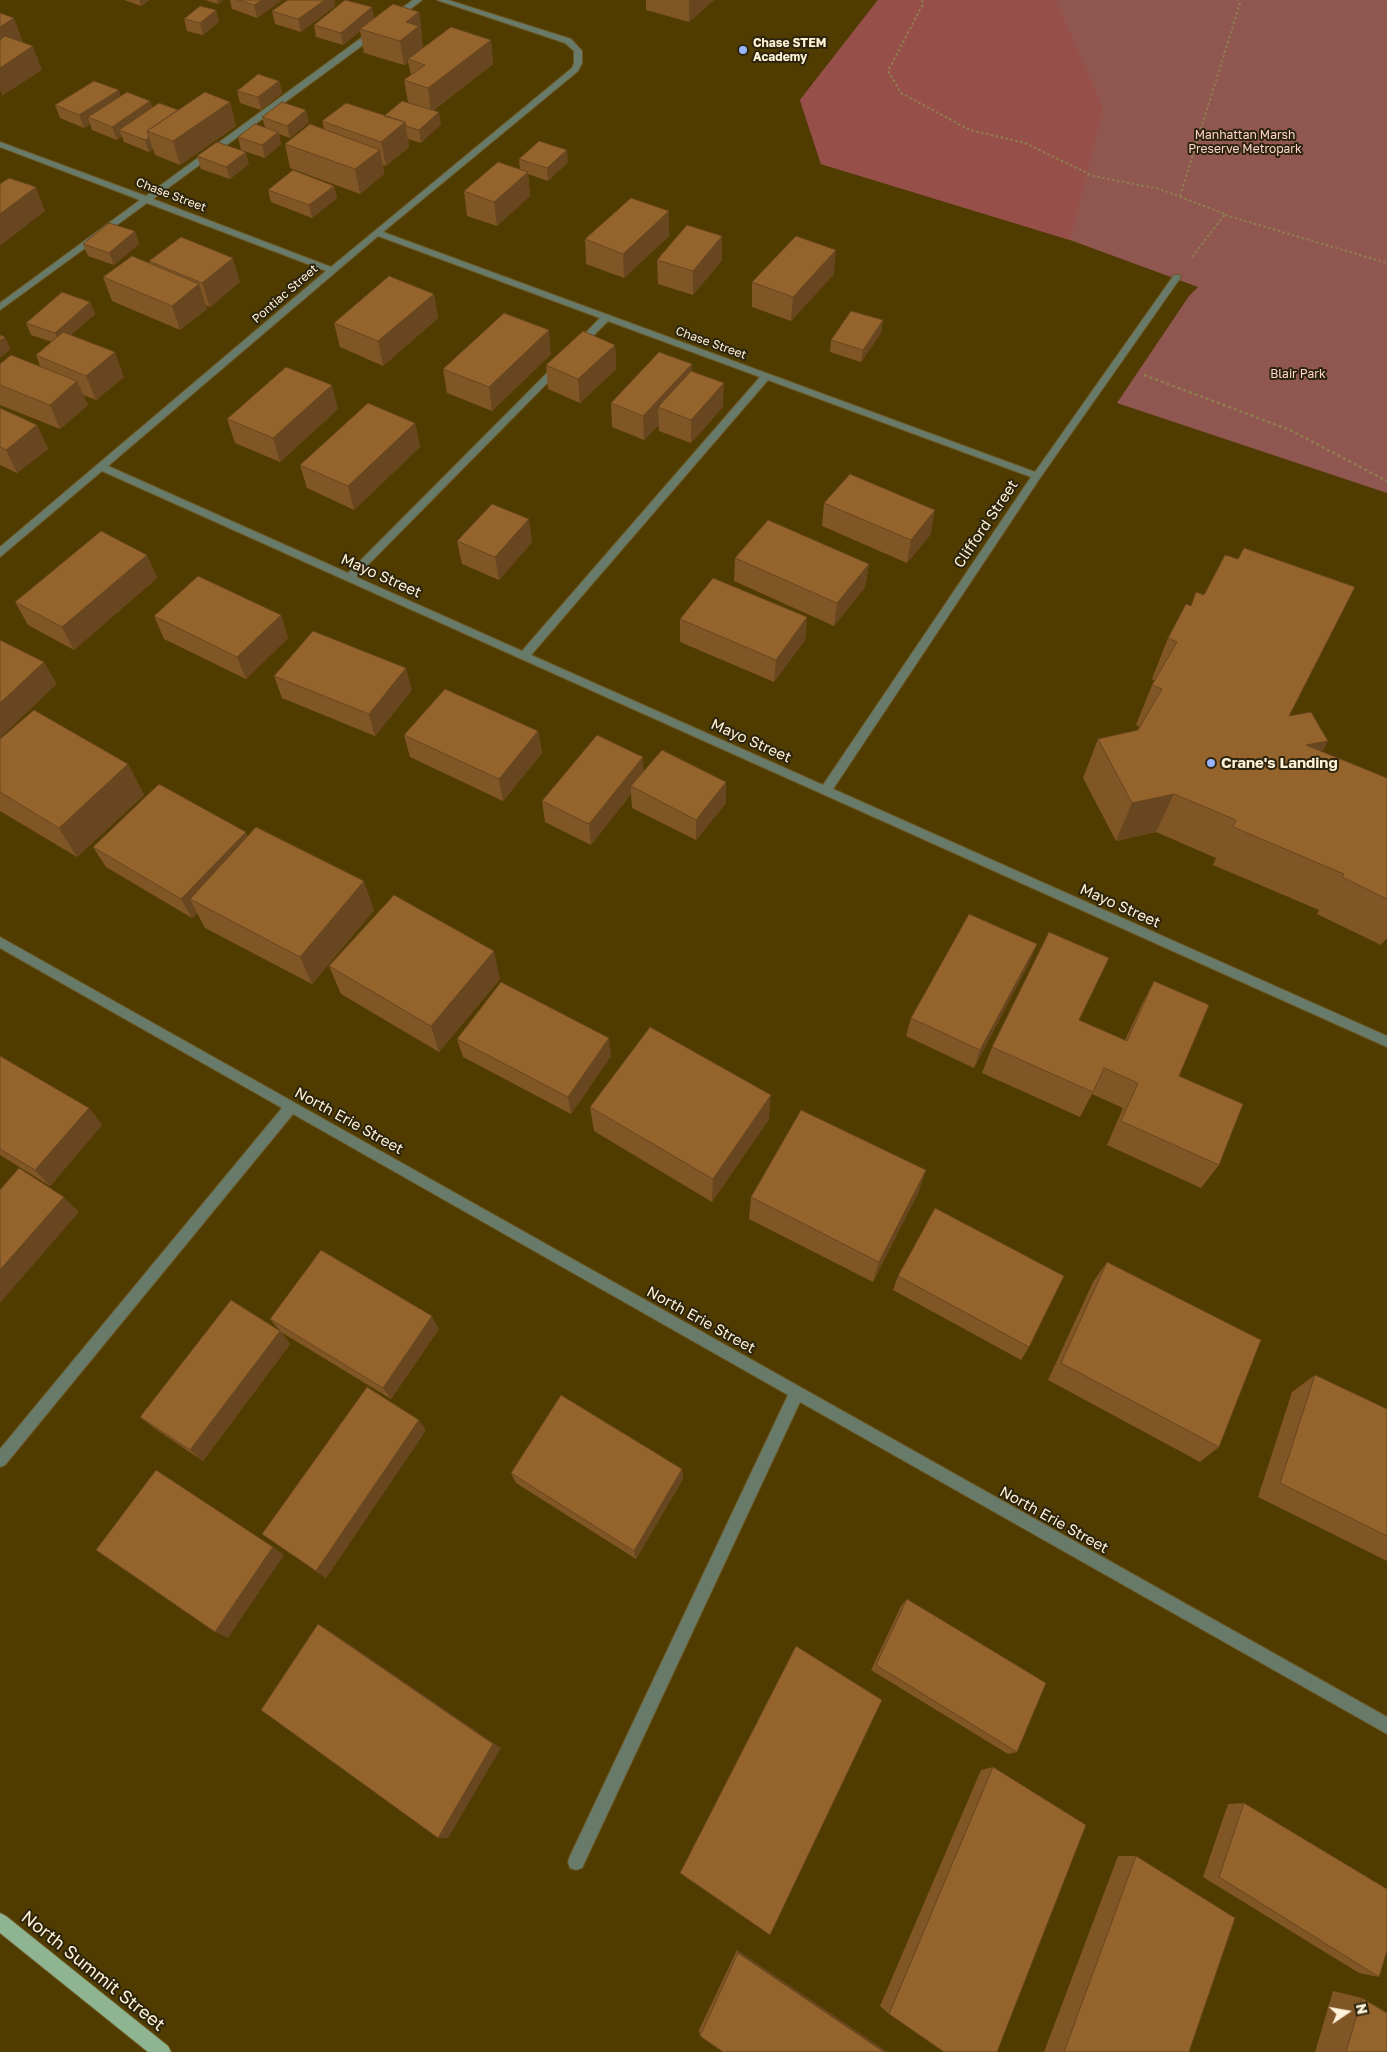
<!DOCTYPE html>
<style>
body{margin:0}
#map{position:relative;width:1387px;height:2052px;overflow:hidden;background:#503b00;font-family:"Golos Text",sans-serif}
canvas{display:block}
.north{position:absolute;left:1322px;top:1987px;width:50px;height:50px;-webkit-text-stroke:4px #2d240e;paint-order:stroke;rotate:78deg;font-size:14px;font-weight:700;line-height:20px;text-align:center;color:#fef2d7}
.north::after{content:'';display:block;margin:auto;width:18px;height:22px;background:#fef2d7;clip-path:polygon(50% 0,100% 100%,50% 72%,0 100%)}
</style>
<div id="map">
<canvas width="1387" height="2052"></canvas>
<div class="north">N</div>
</div>
<script>
const ctx = document.querySelector('canvas').getContext('2d');
ctx.lineJoin = 'round';
function fill(path, color) {
  ctx.fillStyle = color;
  ctx.fill(path, 'evenodd');
}
function toPath(rows) {
  const path = new Path2D();
  for (const r of rows) {
    path.moveTo(r[0], r[1]);
    for (let i = 2; i < r.length; i += 2) path.lineTo(r[i], r[i + 1]);
  }
  return path;
}
function stroke(path, color, width, dash) {
  ctx.strokeStyle = color;
  ctx.lineWidth = width;
  ctx.lineCap = dash ? 'butt' : 'round';
  ctx.setLineDash(dash || []);
  ctx.stroke(path);
}
function label(font, color, halo, rows, align = 'center') {
  ctx.font = font + ' "Golos Text",sans-serif';
  ctx.lineWidth = 4;
  ctx.setLineDash([]);
  ctx.textBaseline = 'middle';
  ctx.strokeStyle = halo;
  ctx.fillStyle = color;
  for (const [text, x, y, turn = 0] of rows) {
    ctx.save();
    ctx.translate(x, y);
    ctx.rotate((+turn || 0) * Math.PI / 180);
    ctx.textAlign = isNaN(turn) ? turn : align;
    if (halo) ctx.strokeText(text, 0, 0);
    ctx.fillText(text, 0, 0);
    ctx.restore();
  }
}
fill(toPath([
 [878,0,1387,0,1387,493,1117,403,1189,296,1198,287,1070,240,821,164,800,100]
]), '#905751');
fill(toPath([
 [878,0,1056,0,1103,108,1070,240,821,164,800,100]
]), '#975049');
const minor = toPath([
 [413,0,422,0,398,19,392,19,392,15,413,0],
 [437,0,448,0,571,39,582,51,582,63,578,71,383,232,1035,472,1174,275,1180,275,1181,277,1040,478,833,789,1387,1036,1387,1047,102,471,0,557,0,547,326,271,147,203,0,310,0,303,140,200,0,147,0,142,146,196,372,30,378,30,378,34,153,199,331,267,572,68,574,63,574,51,565,43,437,0],
 [378,236,600,318,575,344,575,348,581,348,608,321,760,377,522,651,356,577,562,368,562,364,556,364,348,573,108,466,378,236],
 [768,380,1031,477,823,785,531,655,768,380],
 [0,937,1387,1717,1387,1734,800,1402,582,1868,576,1870,570,1868,568,1862,570,1856,788,1395,293,1114,5,1465,0,1467,0,1449,282,1108,0,948,0,937]
]);
const major = toPath([
 [0,1913,6,1916,168,2046,171,2052,148,2052,0,1933,0,1913]
]);
stroke(minor, '#6c5822', 2);
stroke(major, '#6c5822', 2);
stroke(toPath([
 [922,0,923,4,888,71,901,93,970,130,1025,143,1093,176,1160,189,1225,214,1192,257],
 [1180,196,1241,0],
 [1225,215,1387,263]
]), '#8f7e4e', 2, [2.5, 2.5]);
stroke(toPath([
 [1144,375,1290,430,1387,481]
]), '#8f7e4e', 2.5, [3, 3]);
fill(minor, '#687a69');
fill(major, '#8eb491');
fill(toPath([
 [124,0,149,0,141,6],
 [205,0,223,0,218,4],
 [230,0,282,0,257,18,232,9],
 [288,0,334,0,335,6,301,32,275,24,272,11],
 [646,0,714,0,689,22,646,10],
 [216,10,219,22,203,35,187,31,184,19],
 [419,12,422,36,421,37,423,48,491,40,493,64,434,110,441,124,421,143,408,139,409,147,386,166,383,165,384,174,360,194,290,168,285,144,324,129,322,121,384,116,408,102,404,80,411,75,408,62,404,65,364,53,360,31,343,45,316,37,314,25],
 [279,81,282,93,261,110,240,103,237,91],
 [121,96,150,101,152,107,178,110,230,102,236,126,180,165,155,155,153,149,149,152,124,142,122,136,117,140,92,130,90,124,84,128,60,118,55,105],
 [262,117,309,122,290,138,279,134,281,144,265,158,241,150,238,137,265,127],
 [197,156,249,164,230,179,201,169],
 [519,159,568,162,548,181,528,174,530,196,497,226,467,216,464,191,520,169],
 [334,186,337,198,312,218,271,202,268,190],
 [135,231,139,244,114,265,88,256,83,244],
 [669,236,624,278,586,264,585,239],
 [722,236,722,260,693,295,658,284,657,260],
 [149,261,240,282,210,307,206,305,207,309,180,330,112,301,103,277,150,264],
 [834,274,791,321,752,307,752,282],
 [434,294,438,318,383,366,340,347,334,323],
 [90,302,95,314,71,335,124,377,96,400,83,395,88,405,60,429,0,405,0,364,40,366,36,355,52,342,31,335,26,323],
 [883,320,881,333,861,362,830,352,831,340],
 [615,345,616,369,580,403,548,389,546,365],
 [551,354,492,411,447,393,443,369],
 [692,371,723,407,691,443,659,431,659,425,644,440,612,427,611,403],
 [0,408,37,425,48,449,17,473,0,465],
 [338,409,280,462,235,443,227,419],
 [415,423,420,447,354,510,307,488,300,465],
 [824,503,931,534,907,563,822,526],
 [457,541,532,542,499,580,462,564],
 [147,555,157,578,74,650,28,625,15,602],
 [735,558,869,564,865,587,834,626,734,581],
 [1186,604,1289,716,1328,741,1322,752,1387,778,1387,939,1386,939,1381,945,1317,914,1319,910,1213,865,1216,858,1156,832,1116,841,1083,778,1098,739,1138,730,1140,727,1136,725,1152,685,1155,681,1152,679,1168,638],
 [281,615,288,638,246,679,164,639,154,616],
 [807,617,805,640,774,682,680,642,680,619],
 [274,676,412,690,375,736,282,698],
 [538,731,542,753,503,801,410,757,404,735],
 [0,739,128,764,144,795,77,857,0,811],
 [644,771,726,782,726,803,696,840,632,808,631,794,591,845,545,822,542,801],
 [247,836,374,910,312,984,205,928,197,913,192,918,106,867,93,847],
 [1037,944,1029,963,974,1068,906,1036,911,1018],
 [329,966,500,979,439,1052,341,994],
 [1154,981,1179,1076,1219,1165,1201,1188,1107,1145,1123,1108,1092,1094,1080,1117,982,1073,992,1047,1079,1020,1125,1040,1140,1008],
 [457,1039,611,1056,571,1114,463,1057],
 [0,1056,89,1108,102,1125,50,1186,0,1155],
 [590,1107,769,1119,712,1202,594,1131],
 [926,1170,918,1193,873,1282,749,1219,751,1197],
 [1107,1262,1219,1447,1200,1462,1048,1380,1093,1282],
 [898,1276,1029,1347,1021,1360,893,1290],
 [270,1319,439,1329,391,1399,281,1332],
 [280,1331,290,1344,203,1461,154,1428,140,1417],
 [1315,1375,1387,1409,1387,1561,1258,1497,1292,1392],
 [426,1430,326,1578,262,1534],
 [682,1469,683,1479,636,1559,516,1483,511,1473],
 [907,1599,1017,1752,1008,1754,871,1670,901,1606],
 [993,1767,889,2014,880,2006,981,1770],
 [1244,1803,1379,1977,1359,1973,1203,1877,1228,1804],
 [1118,1856,1136,1856,1189,2052,1044,2052],
 [737,1950,883,2049,886,2052,723,2052,700,2036,699,2030],
 [1333,1991,1362,1998,1387,2052,1315,2052]
]), '#805626');
fill(toPath([
 [139,0,149,0,141,6],
 [217,0,223,0,218,4],
 [262,0,282,0,257,18,254,5],
 [325,0,334,0,335,6,301,32,298,19],
 [689,0,714,0,689,22],
 [372,7,374,19,360,29,360,31,343,45,341,33],
 [216,10,219,22,203,35,200,23],
 [419,12,422,36,421,37,423,50,408,59,408,62,404,65,400,41,406,22],
 [14,18,23,42,0,57,0,27],
 [491,40,493,64,431,112,428,88],
 [33,46,42,70,2,96,0,90,0,68],
 [279,81,282,93,261,110,258,97],
 [119,90,123,103,88,117,90,124,84,128,79,115],
 [150,101,154,114,119,130,122,136,117,140,112,127],
 [230,102,236,126,180,165,173,141],
 [306,110,309,122,290,138,287,126],
 [439,112,441,124,421,143,419,130],
 [405,122,409,147,386,166,381,142],
 [278,132,281,144,265,158,262,145],
 [149,137,153,149,149,152,145,140],
 [380,150,384,174,360,194,355,169],
 [567,150,568,162,548,181,547,168],
 [246,152,249,164,230,179,226,167],
 [528,172,530,196,497,226,494,202],
 [334,186,337,198,312,218,309,205],
 [36,187,45,211,0,246,0,214],
 [669,211,669,236,624,278,623,254],
 [135,231,139,244,114,265,109,253],
 [722,236,722,260,693,295,693,271],
 [836,250,834,274,791,321,793,297],
 [233,258,240,282,210,307,202,283],
 [199,284,207,309,180,330,172,306],
 [434,294,438,318,383,366,378,341],
 [90,302,95,314,60,345,55,333],
 [883,320,881,333,861,362,863,350],
 [549,330,551,354,492,411,489,387],
 [5,337,11,349,0,358,0,341],
 [615,345,616,369,580,403,578,379],
 [115,352,124,377,96,400,86,376],
 [692,364,692,389,658,407,659,425,644,440,643,416],
 [77,381,88,405,60,429,50,405],
 [724,383,723,407,691,443,691,420],
 [332,385,338,409,280,462,273,438],
 [415,423,420,447,354,510,348,486],
 [37,425,48,449,17,473,6,450],
 [935,510,931,534,907,563,911,540],
 [529,519,532,542,499,580,495,557],
 [147,555,157,578,74,650,62,627],
 [869,564,865,587,834,626,837,603],
 [281,615,288,638,246,679,237,657],
 [807,617,805,640,774,682,776,660],
 [44,662,57,684,0,738,0,703],
 [406,668,412,690,375,736,369,714],
 [538,731,542,753,503,801,499,779],
 [1328,741,1306,780,1306,745],
 [643,757,644,779,631,786,631,794,591,845,589,824],
 [128,764,144,795,77,857,59,828],
 [726,782,726,803,696,840,696,820],
 [1174,794,1156,832,1116,841,1132,803],
 [246,832,255,853,190,899,197,913,192,918,181,899],
 [364,881,374,910,312,984,300,957],
 [1037,944,1029,963,974,1068,980,1050],
 [494,951,500,979,439,1052,431,1026],
 [609,1038,611,1056,571,1114,568,1097],
 [771,1095,769,1119,712,1202,713,1179],
 [89,1108,102,1125,50,1186,35,1170],
 [926,1170,918,1193,873,1282,879,1262],
 [64,1197,79,1212,0,1303,0,1270],
 [432,1316,439,1329,391,1399,383,1388],
 [280,1331,290,1344,203,1461,190,1450],
 [419,1420,426,1430,326,1578,316,1571],
 [682,1469,683,1479,636,1559,634,1551],
 [273,1547,284,1555,228,1638,215,1632],
 [318,1624,333,1633,501,1748,448,1838,438,1838],
 [737,1950,883,2049,886,2052,884,2052,738,1953]
]), '#68461f');
const building = toPath([
 [238,0,262,0,254,5,238,0],
 [288,0,325,0,298,19,272,11,288,0],
 [345,0,372,7,341,33,314,25,345,0],
 [393,4,419,12,406,22,419,26,400,41,360,29,393,4],
 [200,6,216,10,200,23,184,19,200,6],
 [0,13,14,18,0,27,0,13],
 [451,27,491,40,428,88,404,80,425,65,408,59,451,27],
 [5,36,33,46,0,68,0,40,5,36],
 [258,74,279,81,258,97,237,91,258,74],
 [94,81,119,90,79,115,55,105,94,81],
 [127,92,150,101,112,127,88,117,127,92],
 [205,92,230,102,173,141,147,131,205,92],
 [402,101,439,112,419,130,406,126,405,122,384,116,402,101],
 [282,102,306,110,287,126,262,117,282,102],
 [159,103,178,110,147,131,149,137,145,140,119,130,159,103],
 [346,103,405,122,381,142,322,121,346,103],
 [255,124,278,132,262,145,238,137,255,124],
 [310,124,380,150,355,169,285,144,310,124],
 [539,141,567,150,547,168,519,159,539,141],
 [217,142,246,152,226,167,197,156,217,142],
 [498,162,528,172,494,202,464,191,498,162],
 [293,170,334,186,309,205,268,190,293,170],
 [9,178,36,187,0,214,0,184,9,178],
 [631,198,669,211,623,254,585,239,631,198],
 [109,223,135,231,109,253,83,244,109,223],
 [687,225,722,236,693,271,657,260,687,225],
 [796,236,836,250,793,297,752,282,796,236],
 [181,237,233,258,202,283,149,261,181,237],
 [132,256,199,284,172,306,103,277,132,256],
 [389,276,434,294,378,341,334,323,389,276],
 [62,292,90,302,55,333,26,323,62,292],
 [851,311,883,320,863,350,831,340,851,311],
 [504,313,549,330,489,387,443,369,504,313],
 [583,331,615,345,578,379,546,365,583,331],
 [63,332,115,352,86,376,36,355,63,332],
 [0,335,5,337,0,341,0,335],
 [659,352,692,364,643,416,611,403,659,352],
 [11,355,77,381,50,405,0,385,0,364,11,355],
 [286,367,332,385,273,438,227,419,286,367],
 [691,371,724,383,691,420,658,407,691,371],
 [368,403,415,423,348,486,300,465,368,403],
 [0,408,37,425,6,450,0,447,0,408],
 [850,474,935,510,911,540,824,503,850,474],
 [492,504,529,519,495,557,457,541,492,504],
 [768,520,869,564,837,603,735,558,768,520],
 [101,531,147,555,62,627,15,602,101,531],
 [1244,548,1355,587,1289,716,1311,712,1328,741,1306,745,1387,778,1387,899,1342,877,1344,874,1233,827,1236,820,1174,794,1132,803,1098,739,1138,730,1162,689,1152,685,1177,642,1168,638,1186,604,1191,606,1196,592,1204,595,1225,555,1238,559,1244,548],
 [198,576,281,615,237,657,154,616,198,576],
 [713,578,807,617,776,660,680,619,713,578],
 [313,631,406,668,369,714,274,676,313,631],
 [0,640,44,662,0,703,0,640],
 [445,689,538,731,499,779,404,735,445,689],
 [34,710,128,764,59,828,0,792,0,739,34,710],
 [597,735,643,757,589,824,542,801,597,735],
 [662,750,726,782,696,820,631,786,662,750],
 [159,784,246,832,181,899,93,847,159,784],
 [256,827,364,881,300,957,190,899,256,827],
 [394,895,494,951,431,1026,329,966,394,895],
 [969,914,1037,944,980,1050,911,1018,969,914],
 [1049,932,1109,958,1079,1020,1127,1041,1154,981,1209,1005,1179,1076,1243,1104,1219,1165,1121,1121,1138,1083,1104,1068,1093,1092,992,1047,1049,932],
 [501,982,609,1038,568,1097,457,1039,501,982],
 [650,1027,771,1095,713,1179,590,1107,650,1027],
 [0,1056,89,1108,35,1170,0,1149,0,1056],
 [801,1110,926,1170,879,1262,751,1197,801,1110],
 [19,1168,64,1197,0,1270,0,1190,19,1168],
 [935,1208,1064,1276,1029,1347,898,1276,935,1208],
 [321,1250,432,1316,383,1388,270,1319,321,1250],
 [1107,1262,1261,1340,1219,1447,1061,1363,1107,1262],
 [231,1300,280,1331,190,1450,140,1417,231,1300],
 [1315,1375,1387,1409,1387,1536,1280,1483,1315,1375],
 [367,1387,419,1420,316,1571,262,1534,367,1387],
 [561,1395,682,1469,634,1551,511,1473,561,1395],
 [156,1470,273,1547,215,1632,96,1550,156,1470],
 [907,1599,1046,1683,1017,1752,876,1665,907,1599],
 [318,1624,493,1744,438,1838,261,1710,318,1624],
 [796,1646,882,1700,770,1935,680,1873,796,1646],
 [993,1767,1086,1825,997,2052,944,2052,889,2014,993,1767],
 [1244,1803,1387,1889,1387,1951,1379,1977,1219,1877,1244,1803],
 [1136,1856,1235,1918,1189,2052,1064,2052,1136,1856],
 [738,1953,884,2052,723,2052,700,2036,738,1953],
 [1362,1998,1387,2013,1387,2052,1346,2052,1362,1998]
]);
fill(building, '#95642c');
stroke(building, '#68461f', 1);
for (const [x, y, r, color] of [
 [743,50,5,"#98b5fd"],
 [1211,763,5,"#98b5fd"]
]) {
  const dot = new Path2D();
  dot.arc(x, y, r, 0, 2 * Math.PI);
  ctx.fillStyle = color;
  ctx.fill(dot);
  stroke(dot, '#2d240e', 2);
}
label('bold 12px', '#fef2d7', '#2d240e', [
 ["Chase STEM",753,43],
 ["Academy",753,57]
], 'left');
label('12px', '#ffd3cd', '#2d240e', [
 ["Manhattan Marsh",1245,135],
 ["Preserve Metropark",1245,149],
 ["Blair Park",1298,374]
]);
label('12px', '#fef2d7', '#2d240e', [
 ["Chase Street",171,195,21],
 ["Pontiac Street",285,294,-41],
 ["Chase Street",711,343,20]
]);
label('15px', '#fef2d7', '#2d240e', [
 ["Clifford Street",986,524,-56],
 ["Mayo Street",381,576,24],
 ["Mayo Street",751,741,24],
 ["Mayo Street",1120,906,24],
 ["North Erie Street",349,1121,29],
 ["North Erie Street",701,1320,29],
 ["North Erie Street",1054,1520,29]
]);
label('bold 15px', '#fef2d7', '#2d240e', [
 ["Crane's Landing",1221,763]
], 'left');
label('18px', '#fef2d7', '#2d240e', [
 ["North Summit Street",93,1971,39]
]);
</script>
